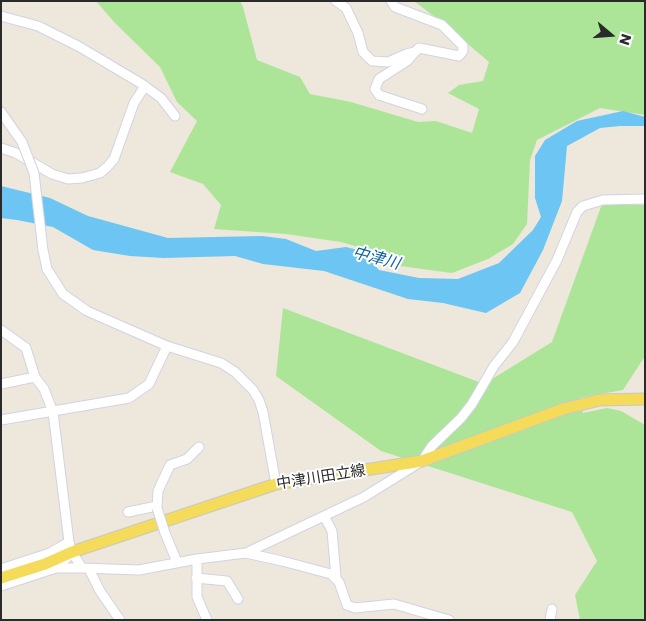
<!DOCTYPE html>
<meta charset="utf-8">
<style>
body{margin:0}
#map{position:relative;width:646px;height:621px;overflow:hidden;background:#ede7dc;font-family:Poppins,sans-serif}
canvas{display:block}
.frame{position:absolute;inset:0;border:2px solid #2a2a2a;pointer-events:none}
.north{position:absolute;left:586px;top:10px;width:50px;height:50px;-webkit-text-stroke:4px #fff;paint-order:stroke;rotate:108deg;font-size:14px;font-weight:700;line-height:20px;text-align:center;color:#2a2a2a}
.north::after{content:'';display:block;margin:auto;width:18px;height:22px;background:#2a2a2a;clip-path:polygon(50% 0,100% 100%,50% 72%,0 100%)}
</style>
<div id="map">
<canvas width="646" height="621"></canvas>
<div class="frame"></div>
<div class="north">N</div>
</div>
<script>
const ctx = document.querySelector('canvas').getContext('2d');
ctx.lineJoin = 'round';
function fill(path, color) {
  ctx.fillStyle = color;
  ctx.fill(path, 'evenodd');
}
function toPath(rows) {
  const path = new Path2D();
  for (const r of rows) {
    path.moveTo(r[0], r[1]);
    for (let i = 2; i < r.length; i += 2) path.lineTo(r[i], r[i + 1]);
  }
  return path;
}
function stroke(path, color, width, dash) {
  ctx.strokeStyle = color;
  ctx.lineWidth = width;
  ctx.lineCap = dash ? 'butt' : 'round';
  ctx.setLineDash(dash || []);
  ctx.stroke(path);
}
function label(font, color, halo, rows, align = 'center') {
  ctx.font = font + ' Poppins,"Noto Sans JP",sans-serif';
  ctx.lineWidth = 4;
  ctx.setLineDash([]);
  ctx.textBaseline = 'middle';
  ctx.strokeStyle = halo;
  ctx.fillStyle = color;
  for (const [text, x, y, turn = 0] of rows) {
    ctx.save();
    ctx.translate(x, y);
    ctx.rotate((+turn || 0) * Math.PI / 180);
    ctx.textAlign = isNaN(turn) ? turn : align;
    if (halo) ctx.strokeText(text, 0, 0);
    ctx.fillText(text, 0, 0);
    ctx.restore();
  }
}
fill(toPath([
 [96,1,240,1,243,7,257,60,300,77,310,94,351,102,418,122,436,121,472,133,479,109,448,93,459,85,483,81,489,62,448,27,414,1,645,1,645,115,600,108,537,140,530,160,527,224,513,244,488,259,452,273,385,264,369,250,341,242,286,234,214,229,221,205,203,184,170,172,197,121,177,102,160,67,114,22],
 [602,204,645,205,645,356,623,390,579,398,583,413,607,408,621,411,645,425,645,620,580,620,575,595,597,561,572,512,381,451,276,376,283,308,484,384,552,342]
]), '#ace597');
fill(toPath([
 [623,111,645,117,645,126,620,126,600,128,567,146,562,201,543,250,520,293,486,313,443,303,408,299,324,271,263,264,235,256,164,258,130,256,93,250,53,227,17,220,1,218,1,186,50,198,88,216,168,238,262,236,286,239,316,251,346,247,362,251,379,270,419,278,458,279,499,263,533,230,541,217,535,198,535,156,545,140,577,121]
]), '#6cc5f2');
const minor = toPath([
 [336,1,346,8,358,33,363,52,372,61,388,62,406,54,415,52,407,61,379,79,375,89,379,95,422,109],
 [391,1,395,7,442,25,463,46,463,51,459,56,419,48,415,52],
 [1,16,38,26,78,46,142,84,161,98,175,116],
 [1,112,22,142],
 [1,148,16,153,52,174,68,179,82,178,100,173,107,167,114,159,134,103,145,86],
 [47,269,63,294,87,311,167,346,221,363,235,372,253,390,259,400,263,412,276,484],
 [1,330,26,348,35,377,44,389,53,412,69,542,72,552,82,568,139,570,197,559,246,553,282,561,331,574,339,582,347,605,355,608,394,604,449,620],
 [1,384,35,377],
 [1,420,129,398,149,384,167,346],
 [157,508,158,491,170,465,187,459,199,447],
 [128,512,157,506],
 [324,516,332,531,336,577],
 [165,533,177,562],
 [246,553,364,497,422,461,432,446,461,418,472,404,494,366,513,342,557,260,577,212,583,206,603,200,645,199],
 [197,559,197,597,207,620],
 [56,568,82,568],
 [1,569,50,553,69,542],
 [89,569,100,591,120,620],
 [196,578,227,581,238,599],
 [1,586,56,568,69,556],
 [550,620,552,609]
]);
const major = toPath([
 [1,578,45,564,72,552,276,484,422,461,563,409,600,400,645,399]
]);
stroke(minor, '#d1d3e4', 11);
stroke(major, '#c8c8c8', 13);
stroke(minor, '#fff', 9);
stroke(major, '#f4db59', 11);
const minorBridge = toPath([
 [22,142,34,173,43,250,47,269],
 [157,508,165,533]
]);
stroke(minorBridge, '#d1d3e4', 11, []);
stroke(minorBridge, '#fff', 9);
label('15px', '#2a2a2a', '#fff', [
 ["中津川田立線",321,478,-9]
]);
label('italic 16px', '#0a619f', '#fff', [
 ["中津川",376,259,15]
]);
</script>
